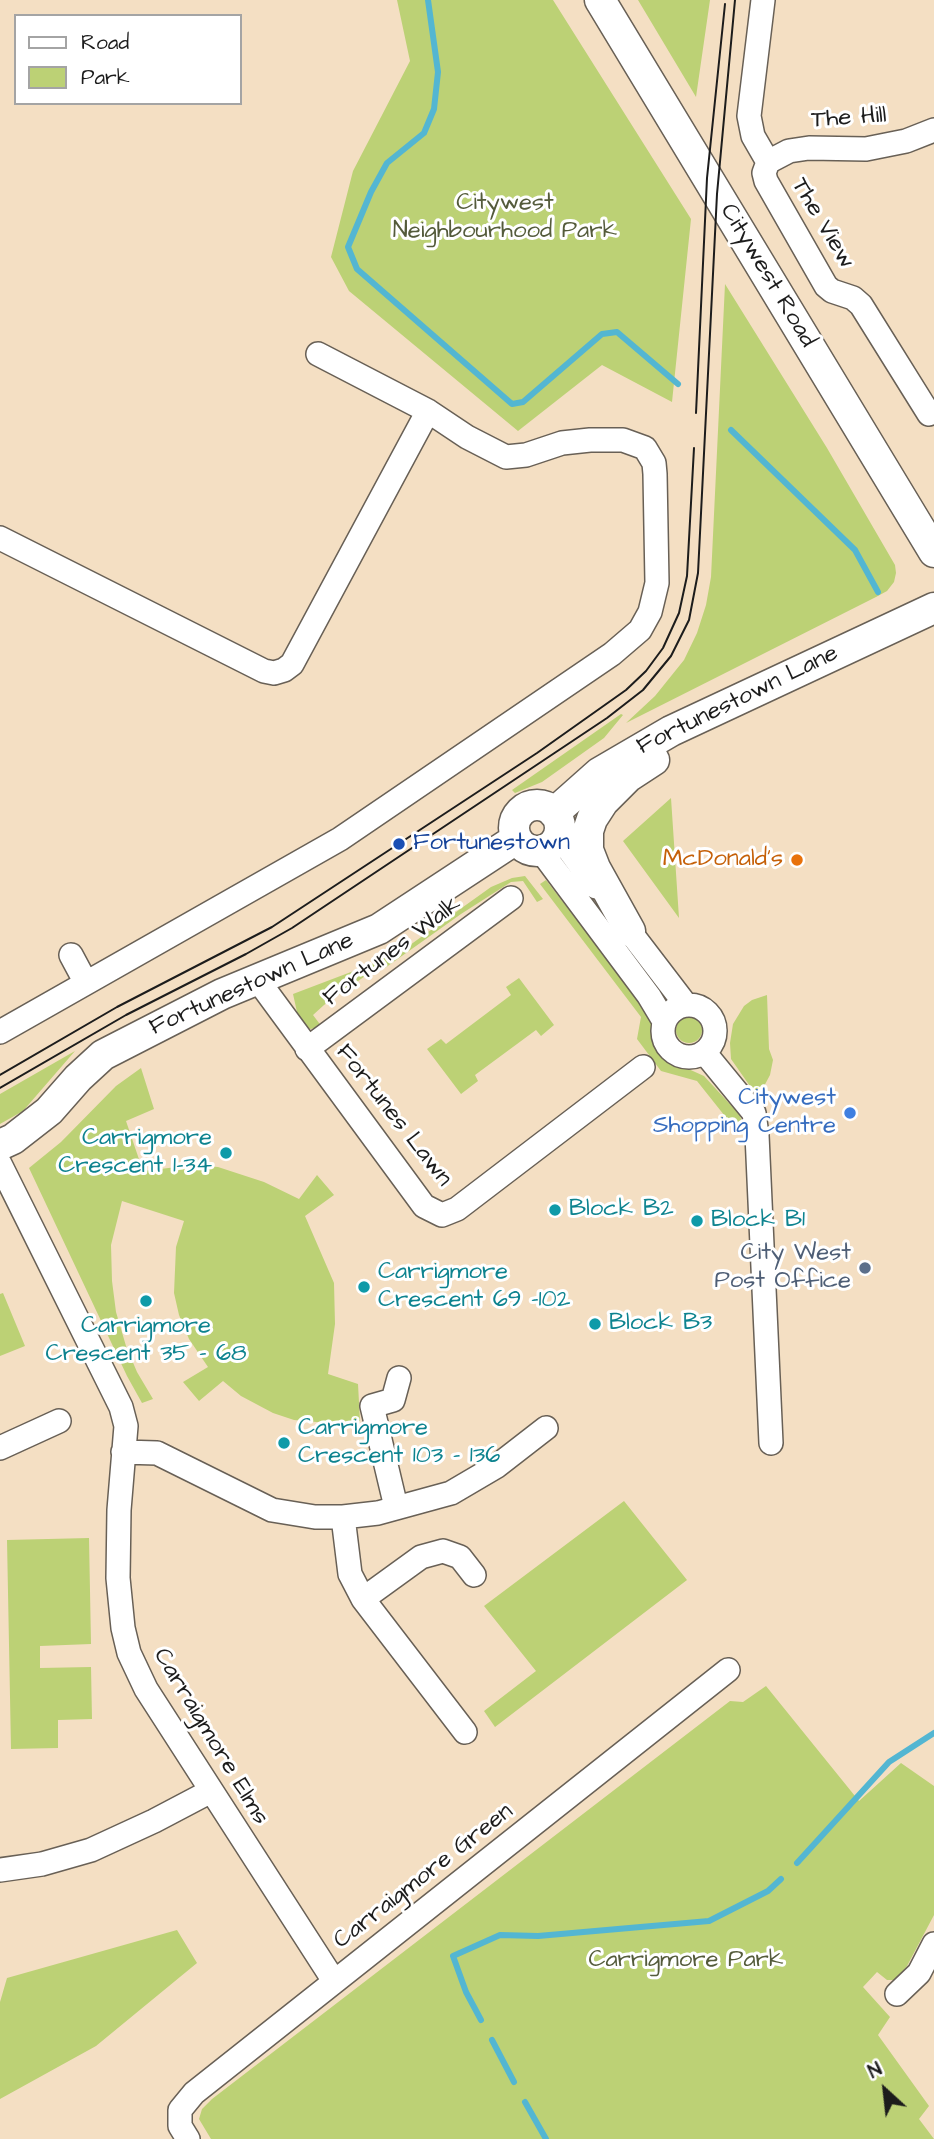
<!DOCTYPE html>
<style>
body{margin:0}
#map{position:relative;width:934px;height:2139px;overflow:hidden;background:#f4dfc3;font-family:"Architects Daughter",sans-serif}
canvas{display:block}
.legend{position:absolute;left:14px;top:14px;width:228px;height:91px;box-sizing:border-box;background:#fff;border:2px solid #a4a4a4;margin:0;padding:9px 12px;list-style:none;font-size:21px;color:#1c1c1c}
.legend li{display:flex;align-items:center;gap:14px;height:35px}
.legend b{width:35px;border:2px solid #a4a4a4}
.north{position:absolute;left:850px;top:2055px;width:70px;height:70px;-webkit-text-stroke:5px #fff;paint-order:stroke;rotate:333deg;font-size:19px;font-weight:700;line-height:28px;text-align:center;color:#1c1c1c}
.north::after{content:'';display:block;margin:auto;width:24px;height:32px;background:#1c1c1c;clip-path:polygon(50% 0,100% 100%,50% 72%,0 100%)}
</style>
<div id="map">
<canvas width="934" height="2139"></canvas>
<ul class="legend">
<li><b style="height:9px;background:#fff"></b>Road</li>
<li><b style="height:19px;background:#bcd175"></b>Park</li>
</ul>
<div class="north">N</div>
</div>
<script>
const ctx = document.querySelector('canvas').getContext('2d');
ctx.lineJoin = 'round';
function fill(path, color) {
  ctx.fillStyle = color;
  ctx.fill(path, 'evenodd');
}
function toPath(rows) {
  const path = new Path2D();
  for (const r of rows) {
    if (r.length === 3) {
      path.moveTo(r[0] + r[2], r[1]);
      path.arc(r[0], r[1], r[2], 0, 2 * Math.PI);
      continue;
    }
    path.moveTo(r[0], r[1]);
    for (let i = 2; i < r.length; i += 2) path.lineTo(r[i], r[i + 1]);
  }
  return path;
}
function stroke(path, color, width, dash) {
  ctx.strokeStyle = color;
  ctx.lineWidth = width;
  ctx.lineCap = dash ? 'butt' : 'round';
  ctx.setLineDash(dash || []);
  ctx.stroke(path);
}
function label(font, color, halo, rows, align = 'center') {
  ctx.font = font + ' "Architects Daughter",sans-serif';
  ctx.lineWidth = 6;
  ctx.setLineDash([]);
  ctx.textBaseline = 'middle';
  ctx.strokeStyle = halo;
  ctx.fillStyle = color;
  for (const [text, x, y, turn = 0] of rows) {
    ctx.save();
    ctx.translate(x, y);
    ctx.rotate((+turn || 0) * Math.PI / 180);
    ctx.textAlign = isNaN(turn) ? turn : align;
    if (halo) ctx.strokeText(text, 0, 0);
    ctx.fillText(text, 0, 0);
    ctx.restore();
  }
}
fill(toPath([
 [397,0,553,0,691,219,672,402,602,365,518,431,349,291,331,257,353,171,410,61],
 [638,0,710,0,696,97],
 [725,284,827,448,895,565,896,573,894,582,887,591,876,597,626,723,655,696,684,660,697,633,706,605,711,577],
 [621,714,623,715,604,738,542,782,515,793,512,790],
 [671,798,679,918,623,841],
 [525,876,543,899,537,902,523,881,511,882,461,914,385,968,378,967,324,1005,313,1015,322,1027,310,1029,299,1021,293,994,372,964,410,945,491,887,512,878],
 [546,880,651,1016,655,1040,664,1058,704,1076,739,1114,747,1133,734,1135,732,1125,697,1081,661,1071,637,1039,641,1017,540,884],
 [519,978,554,1025,541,1036,536,1030,475,1075,478,1081,461,1094,427,1049,441,1039,446,1044,511,995,506,987],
 [767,995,769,1049,773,1060,770,1075,762,1090,758,1093,752,1089,731,1059,730,1043,733,1024,744,1006,752,1000],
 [689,1030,13],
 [75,1051,23,1111,0,1124,0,1094],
 [141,1068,154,1109,126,1121,143,1171,194,1165,218,1167,264,1182,299,1199,317,1175,334,1195,305,1216,334,1283,335,1324,328,1374,358,1384,360,1421,339,1424,294,1420,273,1413,241,1396,223,1381,199,1401,183,1382,208,1367,189,1339,179,1315,174,1293,176,1247,184,1221,122,1201,111,1245,112,1281,116,1312,126,1346,137,1372,153,1399,142,1403,127,1376,29,1168,61,1142,116,1086],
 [3,1293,25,1346,0,1356,0,1294],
 [624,1501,687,1580,495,1727,484,1711,536,1671,484,1606],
 [89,1538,91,1644,40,1646,40,1668,91,1667,92,1719,58,1720,58,1748,11,1749,7,1540],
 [766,1686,859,1801,901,1763,934,1786,934,1915,907,1966,896,1980,887,1980,877,1972,863,1987,890,2017,878,2035,929,2106,919,2119,934,2139,211,2139,199,2119,202,2109,212,2099,730,1701,743,1702],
 [177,1930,197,1963,96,2046,0,2099,0,2002,7,1978]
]), '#bcd175');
stroke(toPath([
 [428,0,438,72,434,109,424,133,387,163,371,192,348,247,357,269,512,404,523,402,602,334,617,332,678,384],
 [731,430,855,550,878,592],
 [797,1863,889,1762,934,1733],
 [481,2020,466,1992,453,1956,500,1935,538,1936,709,1921,768,1891,781,1879],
 [492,2040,514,2082],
 [525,2102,546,2139]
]), '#53b6d2', 6);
const minor = toPath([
 [763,0,749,116,753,136,768,162,764,173,766,181,826,286,832,291,853,298,861,305,929,414],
 [768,162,789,151,809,148,866,149,906,141,934,130],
 [0,538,264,671,274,673,284,670,292,664,428,411],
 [559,836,596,887],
 [541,851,649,996,664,1021],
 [621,920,686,1005],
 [71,955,86,983],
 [257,979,424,1206,442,1215,457,1209,643,1067],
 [689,1031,26],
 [0,1032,340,839,612,654,640,630,650,612,657,583,655,474,654,463,645,448,623,440,590,440,562,443,526,455,506,457,467,437,428,411,318,354],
 [307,1049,511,898],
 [704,1052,754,1113,757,1135,771,1443],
 [0,1164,121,1407,126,1426,119,1510,118,1578,123,1628,129,1653,146,1689,334,1981],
 [0,1448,59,1421],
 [123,1452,157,1453,272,1510,315,1517,343,1517,378,1513,451,1493,497,1466,546,1428],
 [396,1507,372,1406,393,1400,399,1378],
 [343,1517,350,1574,363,1599,465,1732],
 [363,1599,421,1557,443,1551,460,1557,474,1575],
 [0,1870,42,1864,91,1850,154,1821,211,1791],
 [897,1994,919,1973,934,1944],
 [188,2139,180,2126,180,2110,194,2093,728,1670]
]);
const tertiary = toPath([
 [600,0,934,552],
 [537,828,23],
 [554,813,599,773,671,731,934,608],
 [630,931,595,868,588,850,588,831,592,819,603,802,628,777,654,760],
 [0,1145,13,1139,49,1111,78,1078,103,1055,222,994,379,929,516,839]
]);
stroke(minor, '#686056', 26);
stroke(tertiary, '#686056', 33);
stroke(minor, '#fff', 23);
stroke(tertiary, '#fff', 30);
stroke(toPath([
 [696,413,707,178,725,4],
 [0,1075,117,1007,272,927,537,753,626,690,646,671,663,648,679,613,687,576,694,448],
 [0,1088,126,1015,246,954,292,928,607,718,643,690,671,656,689,620,698,573,717,194,735,0]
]), '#1c1c1c', 2);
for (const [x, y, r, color] of [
 [399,844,7,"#1a4fb4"],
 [797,860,7,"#e8710a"],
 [850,1113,7,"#3f7fe0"],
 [226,1153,7,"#0f9aa8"],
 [555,1210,7,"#0f9aa8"],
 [697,1221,7,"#0f9aa8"],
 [865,1268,7,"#5c6f8a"],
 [364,1287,7,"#0f9aa8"],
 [146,1301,7,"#0f9aa8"],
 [595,1324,7,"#0f9aa8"],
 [284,1443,7,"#0f9aa8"]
]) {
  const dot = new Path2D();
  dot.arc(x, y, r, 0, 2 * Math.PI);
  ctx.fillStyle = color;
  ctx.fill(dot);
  stroke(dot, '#fff', 2.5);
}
label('24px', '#1c1c1c', '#fff', [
 ["The Hill",849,119,-4],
 ["The View",822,224,59],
 ["Citywest Road",767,276,59],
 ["Fortunestown Lane",738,701,-26],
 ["Fortunes Walk",393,952,-37],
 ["Fortunestown Lane",252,985,-24],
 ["Fortunes Lawn",393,1116,52],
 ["Carraigmore Elms",210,1737,59],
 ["Carraigmore Green",424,1877,-38]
]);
label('24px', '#545b3b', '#fff', [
 ["Citywest",505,204],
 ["Neighbourhood Park",505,232],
 ["Carrigmore Park",686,1961]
]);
label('24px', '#164399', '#fff', [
 ["Fortunestown",413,844]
], 'left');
label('24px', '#c56008', '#fff', [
 ["McDonald's",783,860]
], 'right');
label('24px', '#366cbe', '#fff', [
 ["Citywest",836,1099],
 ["Shopping Centre",836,1127]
], 'right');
label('24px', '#0d838f', '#fff', [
 ["Carrigmore",212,1139,"right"],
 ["Crescent 1-34",212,1167,"right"],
 ["Block B2",569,1210],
 ["Block B1",711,1221],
 ["Carrigmore",378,1273],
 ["Crescent 69 -102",378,1301],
 ["Block B3",609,1324],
 ["Carrigmore",146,1327,"center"],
 ["Crescent 35 - 68",146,1355,"center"],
 ["Carrigmore",298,1429],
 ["Crescent 103 - 136",298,1457]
], 'left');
label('24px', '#4e5e75', '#fff', [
 ["City West",851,1254],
 ["Post Office",851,1282]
], 'right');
</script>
